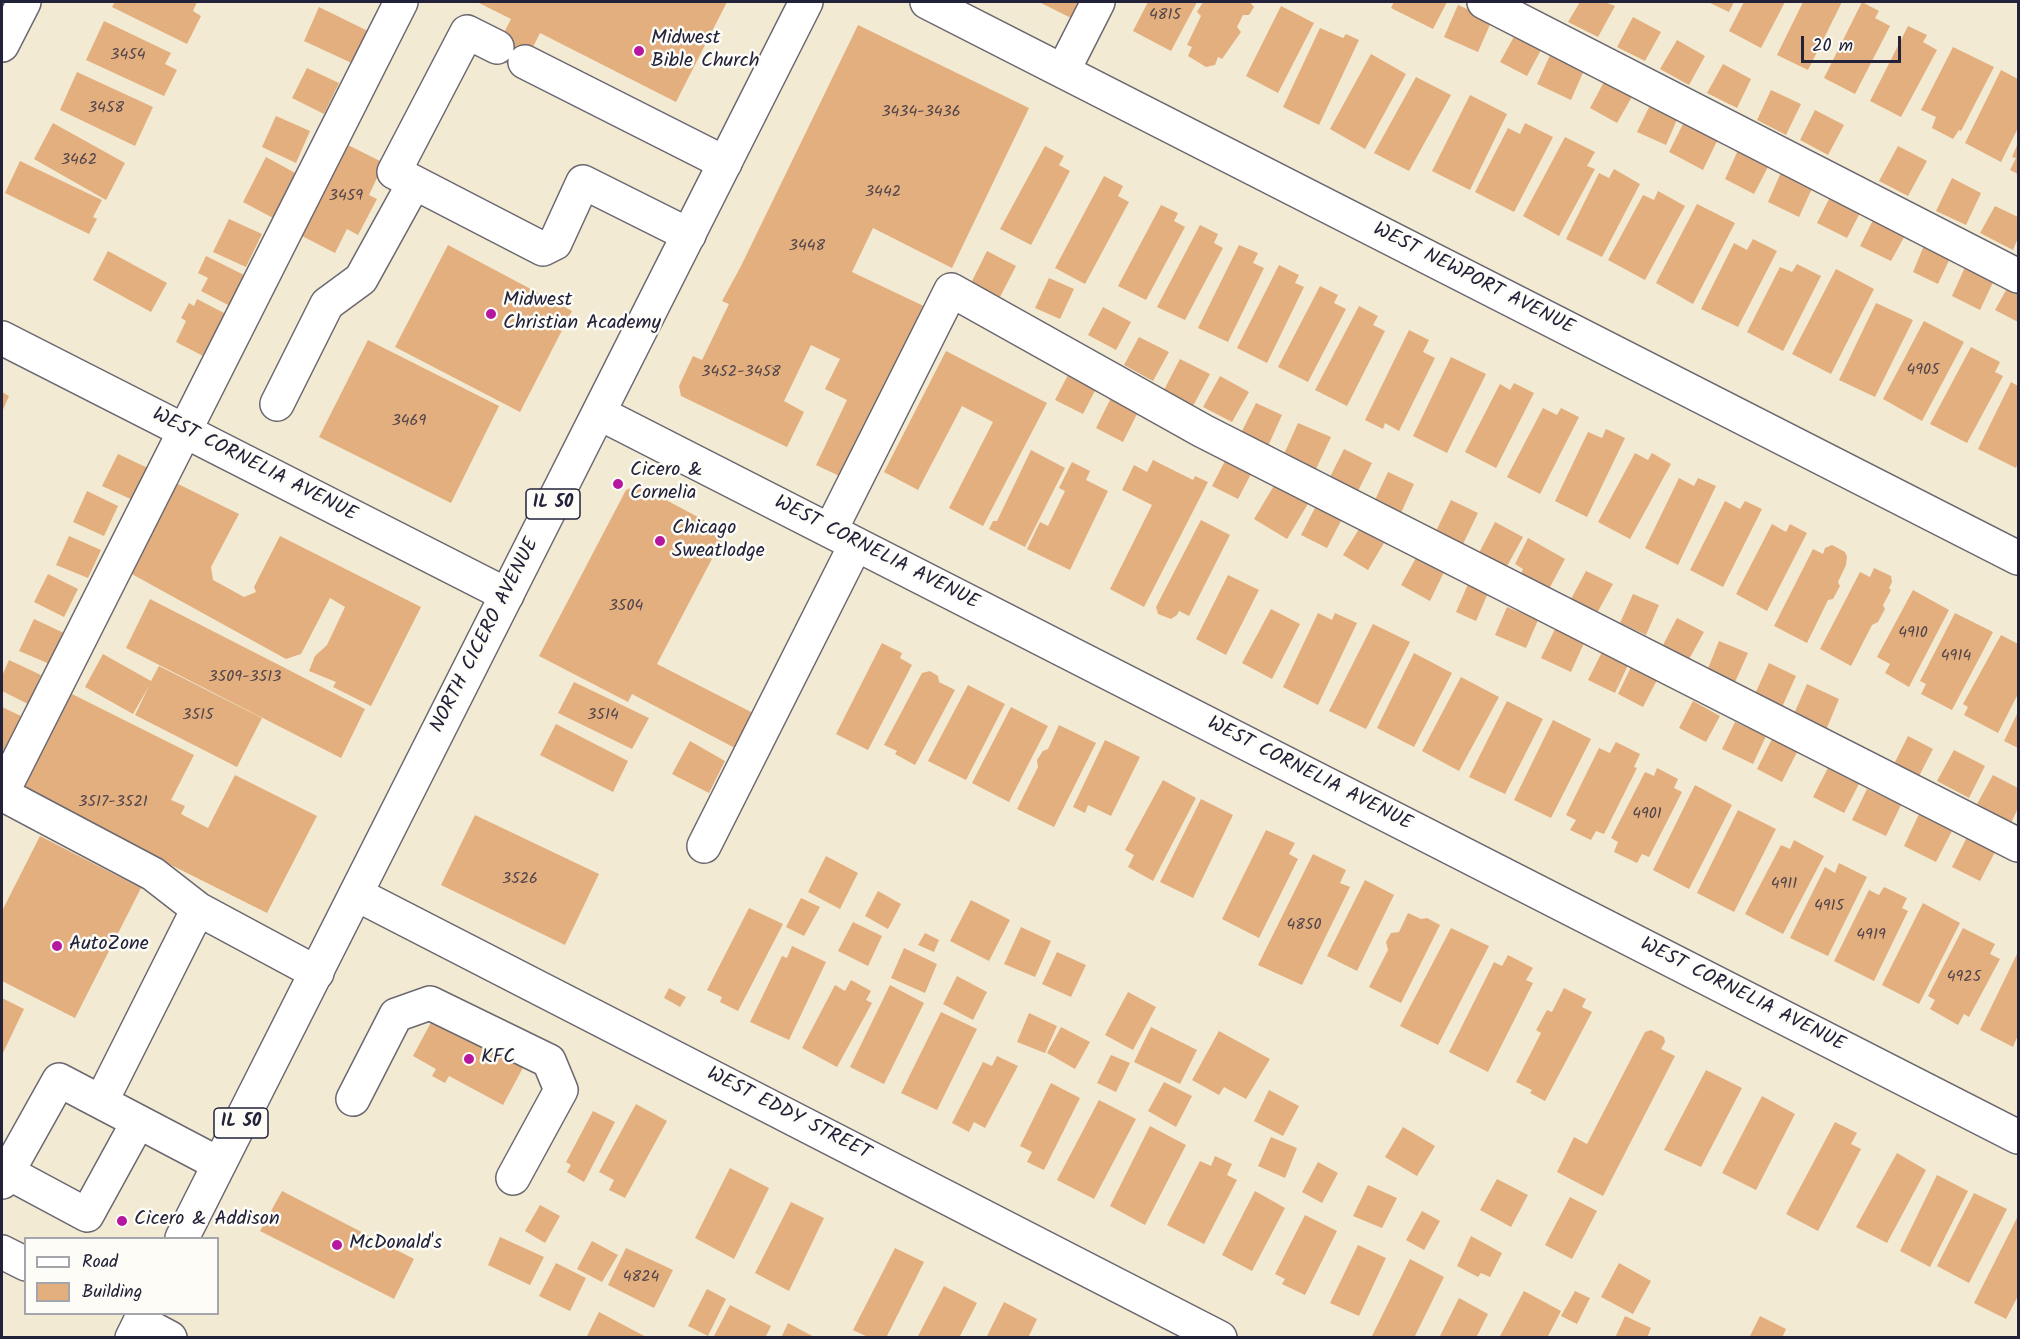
<!DOCTYPE html>
<style>
body{margin:0}
#map{position:relative;width:2020px;height:1339px;overflow:hidden;background:#f3ead3;font-family:Kalam,sans-serif}
canvas{display:block}
.frame{position:absolute;inset:0;border:3px solid #22223b;pointer-events:none}
.legend{position:absolute;left:24px;top:1237px;width:195px;height:78px;box-sizing:border-box;background:#fdfcf7;border:2px solid #a5a5ac;margin:0;padding:8px 10px;list-style:none;font-size:18px;color:#22223b}
.legend li{display:flex;align-items:center;gap:12px;height:30px}
.legend b{width:30px;border:2px solid #a5a5ac}
.scale{position:absolute;left:1801px;top:36px;width:100px;height:27px;box-sizing:border-box;border:3px solid #22223b;border-top:0;padding-left:8px;font-size:18px;line-height:21px;white-space:nowrap;color:#22223b;-webkit-text-stroke:4px #fdfcf7;paint-order:stroke}
</style>
<div id="map">
<canvas width="2020" height="1339"></canvas>
<div class="frame"></div>
<ul class="legend">
<li><b style="height:8px;background:#fff"></b>Road</li>
<li><b style="height:16px;background:#e3af7e"></b>Building</li>
</ul>
<div class="scale">20 m</div>
</div>
<script>
const ctx = document.querySelector('canvas').getContext('2d');
ctx.lineJoin = 'round';
function fill(path, color) {
  ctx.fillStyle = color;
  ctx.fill(path, 'evenodd');
}
function toPath(rows) {
  const path = new Path2D();
  for (const r of rows) {
    path.moveTo(r[0], r[1]);
    for (let i = 2; i < r.length; i += 2) path.lineTo(r[i], r[i + 1]);
  }
  return path;
}
function stroke(path, color, width, dash) {
  ctx.strokeStyle = color;
  ctx.lineWidth = width;
  ctx.lineCap = dash ? 'butt' : 'round';
  ctx.setLineDash(dash || []);
  ctx.stroke(path);
}
function label(font, color, halo, rows, align = 'center') {
  ctx.font = font + ' Kalam,sans-serif';
  ctx.lineWidth = 5;
  ctx.setLineDash([]);
  ctx.textBaseline = 'middle';
  ctx.strokeStyle = halo;
  ctx.fillStyle = color;
  for (const [text, x, y, turn = 0] of rows) {
    ctx.save();
    ctx.translate(x, y);
    ctx.rotate((+turn || 0) * Math.PI / 180);
    ctx.textAlign = isNaN(turn) ? turn : align;
    if (halo) ctx.strokeText(text, 0, 0);
    ctx.fillText(text, 0, 0);
    ctx.restore();
  }
}
fill(toPath([
 [115,2,197,2,193,11,201,16,187,44,112,7],
 [477,2,727,2,676,102,540,33,521,71,492,56,511,19],
 [1039,2,1087,2,1077,21],
 [1148,2,1197,2,1171,51,1133,31],
 [1203,2,1250,2,1254,7,1249,15,1243,15,1237,27,1241,32,1222,59,1218,57,1215,65,1206,67,1188,56,1192,47,1187,45,1201,16,1197,12],
 [1394,2,1447,2,1433,29,1391,8],
 [1580,2,1605,2,1615,6,1598,37,1568,22],
 [1708,2,1734,2,1729,12],
 [1744,2,1785,2,1761,48,1729,31],
 [1803,2,1842,2,1808,70,1777,55],
 [1862,2,1879,11,1875,18,1890,26,1855,94,1824,78],
 [1458,5,1492,20,1478,52,1444,37],
 [1281,6,1314,23,1278,93,1246,76],
 [319,7,372,33,356,65,304,41],
 [1633,17,1661,32,1645,61,1617,47],
 [104,21,171,53,165,64,177,70,164,96,86,60],
 [858,25,1029,108,952,268,873,228,852,272,930,309,850,481,816,465,847,400,825,389,840,359,811,345,784,401,804,412,787,447,681,396,679,386,693,356,702,360,729,304,722,301,741,266],
 [1908,26,1927,35,1923,42,1937,50,1901,117,1870,101],
 [1320,28,1343,38,1346,34,1359,40,1319,125,1283,107],
 [1516,33,1542,48,1527,76,1500,62],
 [1677,40,1705,56,1689,85,1660,69],
 [1953,47,1994,67,1961,131,1959,130,1953,139,1932,128,1936,117,1921,110],
 [1551,53,1585,68,1571,100,1537,84],
 [1371,54,1406,74,1365,149,1330,129],
 [1723,64,1751,79,1737,108,1707,93],
 [307,68,339,83,324,114,292,98],
 [2001,70,2018,79,2018,128,2001,162,1965,143],
 [77,72,153,107,135,146,60,110],
 [1416,77,1451,95,1409,171,1374,153],
 [1605,80,1633,95,1617,123,1590,108],
 [1771,90,1801,104,1786,135,1757,120],
 [1470,95,1507,114,1470,190,1432,171],
 [1651,103,1679,115,1666,145,1637,132],
 [1815,110,1844,125,1828,155,1800,140],
 [276,116,310,131,296,163,262,147],
 [1684,122,1718,139,1703,170,1669,152],
 [53,123,125,163,106,200,34,159],
 [1525,123,1553,137,1514,212,1475,192,1508,128,1520,134],
 [1565,137,1595,152,1587,166,1595,169,1559,236,1523,216],
 [2018,143,2018,174,2010,170,2016,158,2012,157],
 [346,144,384,163,369,195,377,199,358,235,347,229,335,253,300,235],
 [1045,146,1064,156,1059,165,1070,171,1031,245,1000,229],
 [1898,146,1927,161,1908,196,1879,181],
 [1739,148,1770,163,1754,194,1725,179],
 [266,157,297,174,273,218,243,202],
 [20,161,102,200,93,217,97,219,89,234,5,193],
 [1614,169,1640,184,1602,257,1566,239,1599,173,1609,178],
 [1782,170,1814,184,1799,217,1768,202],
 [1104,176,1123,186,1118,196,1129,202,1085,284,1055,268],
 [1952,178,1981,193,1966,225,1936,211],
 [1658,191,1685,206,1645,280,1608,260,1643,195,1654,200],
 [1831,195,1862,209,1847,238,1817,223],
 [1697,204,1735,223,1693,304,1656,283],
 [1161,205,1178,213,1174,221,1185,227,1146,300,1118,286],
 [1995,206,2018,217,2018,238,2013,250,1980,233],
 [1876,214,1908,230,1891,261,1860,246],
 [229,219,262,234,246,267,213,252],
 [1200,225,1218,234,1214,243,1223,248,1185,320,1157,307],
 [1753,239,1777,251,1738,327,1701,309,1734,243,1747,250],
 [1925,243,1951,256,1938,284,1913,272],
 [448,245,572,311,520,412,395,347],
 [1239,245,1258,253,1253,263,1264,268,1228,342,1198,328],
 [108,251,167,283,151,312,93,280],
 [987,251,1016,266,1000,297,971,283],
 [206,256,248,277,232,307,201,291,208,278,198,273],
 [1797,264,1821,276,1783,351,1747,332,1780,267,1792,272],
 [1279,265,1299,275,1295,283,1304,287,1267,363,1237,348],
 [1966,265,1995,278,1980,310,1952,296],
 [1836,269,1874,289,1831,374,1792,354],
 [1049,278,1074,289,1060,319,1035,308],
 [2010,283,2018,287,2018,322,1995,310],
 [1320,286,1338,295,1334,303,1346,309,1308,382,1278,367],
 [197,299,226,314,205,357,176,342,186,321,181,318,189,303,194,306],
 [1876,303,1913,320,1875,397,1839,380],
 [1359,306,1378,316,1373,325,1385,331,1347,406,1315,390],
 [1103,307,1131,322,1116,350,1088,335],
 [1924,321,1964,342,1922,421,1883,399],
 [1409,330,1429,340,1423,352,1435,358,1399,431,1385,423,1383,429,1365,420],
 [1139,337,1169,352,1153,381,1124,365],
 [368,340,499,406,451,503,319,437],
 [1971,347,2000,362,1995,372,2003,376,1967,443,1930,424],
 [946,351,1047,403,983,526,949,508,993,422,962,406,918,490,884,472],
 [1451,357,1486,374,1447,453,1413,436],
 [1180,359,1210,374,1193,406,1164,390],
 [1072,367,1100,381,1083,414,1055,400],
 [1220,376,1249,392,1232,422,1203,407],
 [2011,382,2018,386,2018,462,2016,468,1978,449],
 [1514,383,1534,393,1496,468,1465,452,1500,384,1510,390],
 [2,392,9,396,2,412],
 [1112,396,1139,410,1123,442,1096,428],
 [1256,403,1282,415,1268,446,1241,433],
 [1543,408,1557,415,1561,408,1579,417,1540,494,1507,477],
 [1298,423,1331,437,1316,469,1284,454],
 [1606,429,1625,438,1587,517,1555,501,1588,432,1602,438],
 [1344,449,1372,463,1358,491,1330,477],
 [1031,450,1065,468,1025,547,989,529,993,521,997,521],
 [1635,453,1648,460,1652,453,1671,464,1630,539,1598,522],
 [118,454,150,469,135,501,102,486],
 [1153,460,1193,480,1195,476,1208,482,1144,607,1110,589,1152,505,1122,490,1134,465,1147,472],
 [1225,461,1251,474,1238,499,1212,486],
 [1072,462,1090,471,1086,480,1108,491,1070,570,1027,549,1040,522,1048,526,1065,491,1059,488],
 [1388,472,1414,484,1401,513,1375,500],
 [1679,478,1694,486,1698,478,1716,486,1678,565,1645,548],
 [176,483,239,514,211,567,213,580,244,597,256,592,254,587,280,536,421,607,371,706,333,687,336,682,309,671,315,656,327,645,345,607,330,598,301,654,286,659,130,573],
 [1275,484,1309,502,1287,539,1254,519],
 [638,485,726,532,657,664,753,713,735,748,632,694,628,702,539,656,626,490],
 [87,491,118,506,104,536,73,522],
 [1451,500,1478,513,1463,544,1436,531],
 [1725,501,1740,509,1745,501,1762,509,1723,587,1690,570],
 [1317,504,1343,517,1327,548,1301,535],
 [1201,520,1230,535,1189,616,1179,611,1177,615,1171,619,1158,614,1156,607],
 [1495,522,1523,537,1506,568,1479,553],
 [1772,524,1786,532,1790,524,1807,533,1767,611,1736,594],
 [1359,529,1384,543,1368,570,1343,555],
 [69,536,101,550,88,578,56,565],
 [1528,538,1565,559,1549,589,1521,574,1523,569,1515,564],
 [1832,545,1845,552,1847,557,1846,565,1838,582,1840,586,1833,599,1828,600,1807,643,1774,626,1813,549,1823,554,1825,548],
 [1417,556,1445,570,1430,601,1401,585],
 [1874,568,1891,576,1892,582,1889,588,1891,590,1883,605,1885,609,1878,622,1872,625,1851,666,1820,649,1860,572,1870,577],
 [1586,571,1613,584,1597,613,1571,599],
 [48,574,78,589,64,617,34,602],
 [1228,575,1259,590,1226,655,1196,639],
 [1468,584,1488,593,1476,621,1456,612],
 [1913,590,1949,610,1909,687,1885,673,1890,664,1877,657],
 [1633,594,1659,605,1646,635,1620,623],
 [150,599,365,709,341,758,126,648],
 [1507,607,1538,620,1526,648,1495,635],
 [1271,609,1300,624,1272,679,1242,663],
 [1318,613,1332,620,1335,613,1357,623,1318,705,1283,687],
 [1955,613,1993,632,1952,710,1921,694,1926,684,1920,681],
 [1677,618,1704,632,1688,661,1662,647],
 [34,619,66,634,52,665,19,651],
 [1373,624,1410,642,1366,729,1329,711],
 [1555,629,1584,643,1571,672,1541,658],
 [2001,635,2018,644,2018,694,1998,733,1964,715,1968,707,1963,704],
 [1719,641,1748,653,1735,682,1707,671],
 [882,643,902,653,900,658,912,665,868,750,836,734],
 [1602,652,1628,665,1615,693,1588,680],
 [1414,653,1452,673,1414,747,1377,728],
 [103,654,151,681,159,666,262,718,237,767,135,715,149,686,133,714,85,687],
 [9,660,41,675,28,704,2,691,2,676],
 [1769,663,1796,676,1782,707,1755,694],
 [1631,667,1657,680,1643,707,1618,694],
 [930,671,938,676,939,682,955,690,915,765,895,754,897,751,884,745,922,673],
 [1461,677,1499,697,1459,771,1422,751],
 [574,682,649,718,632,749,558,713],
 [1807,684,1839,699,1826,730,1793,716],
 [968,685,1005,704,966,780,928,761],
 [70,693,194,755,171,800,185,806,181,814,208,828,235,775,317,816,267,913,21,790],
 [1507,701,1543,719,1505,794,1469,777],
 [1693,701,1720,716,1706,742,1679,728],
 [2,707,21,716,4,750,2,749],
 [1011,707,1048,726,1009,802,972,783],
 [2018,712,2018,748,2004,741],
 [1553,720,1591,739,1551,818,1514,800],
 [1735,722,1766,736,1753,764,1722,749],
 [556,724,628,761,613,792,540,755],
 [1059,725,1096,743,1054,827,1017,809,1038,767,1037,760,1043,751,1048,749],
 [1908,736,1933,749,1918,778,1893,766],
 [1772,739,1797,752,1782,782,1757,769],
 [1105,740,1140,757,1111,816,1088,805,1085,813,1073,807],
 [690,741,725,761,709,793,672,774],
 [1616,742,1640,754,1634,767,1637,768,1604,834,1596,831,1591,840,1570,830,1576,820,1566,815,1599,748,1610,753],
 [1954,750,1985,766,1969,798,1937,781],
 [1830,764,1861,780,1844,813,1813,797],
 [1657,768,1678,779,1674,788,1682,792,1649,857,1642,854,1637,863,1614,852,1618,842,1611,838,1645,772,1654,776],
 [1993,775,2018,788,2018,808,2011,823,1977,804],
 [1163,780,1196,798,1153,881,1128,867,1134,855,1125,850],
 [1695,785,1732,805,1689,889,1653,870],
 [1867,789,1901,805,1886,836,1852,820],
 [1201,799,1233,815,1193,898,1160,882],
 [1738,810,1776,829,1734,912,1697,893],
 [1920,812,1953,829,1936,862,1904,846],
 [475,815,599,874,565,945,441,885],
 [1266,830,1295,843,1289,854,1298,859,1259,938,1222,919],
 [40,836,141,888,75,1018,2,981,2,911],
 [1967,837,1995,852,1980,881,1952,867],
 [1794,840,1824,856,1783,934,1745,914,1781,845,1790,849],
 [1313,854,1346,870,1340,883,1350,887,1302,985,1258,965],
 [826,856,858,873,840,909,808,892],
 [1839,863,1867,877,1828,956,1790,938,1825,867,1835,873],
 [1365,880,1394,895,1357,971,1327,956],
 [1884,887,1907,898,1902,908,1908,911,1874,981,1834,961,1869,890,1879,895],
 [878,891,901,904,888,929,865,916],
 [801,898,820,907,804,936,786,927],
 [971,900,1010,920,989,961,950,941],
 [1923,903,1960,923,1919,1004,1882,985],
 [749,908,783,924,738,1011,720,1002,722,997,707,990],
 [1408,913,1421,919,1427,918,1440,925,1401,1003,1369,987,1388,950,1386,942,1391,933,1399,932],
 [853,922,882,936,868,966,838,951],
 [1021,927,1051,941,1035,977,1004,964],
 [1451,928,1489,946,1438,1045,1400,1026],
 [1963,928,1995,944,1990,954,2000,959,1969,1017,1964,1014,1958,1025,1930,1009,1935,1000,1928,996],
 [925,933,939,940,934,952,918,945],
 [792,946,826,962,789,1040,750,1022,782,956,787,958],
 [904,948,937,964,925,993,891,978],
 [1057,952,1086,965,1071,997,1042,984],
 [2018,952,2018,1035,2013,1047,1980,1030],
 [1508,955,1533,968,1526,980,1533,983,1488,1072,1449,1052,1494,962,1502,966],
 [957,976,987,992,973,1020,943,1004],
 [851,980,871,991,866,1000,872,1003,837,1067,802,1048,835,985,845,991],
 [890,985,924,1003,884,1084,850,1067],
 [669,988,686,997,680,1007,664,998],
 [1564,988,1586,999,1582,1007,1592,1012,1545,1101,1530,1093,1532,1090,1516,1082,1541,1033,1536,1030,1547,1010,1552,1012],
 [1128,992,1156,1007,1133,1050,1105,1035],
 [2,998,24,1009,2,1055],
 [941,1012,977,1029,937,1110,901,1093],
 [436,1013,526,1062,503,1105,449,1076,445,1083,432,1076,436,1069,413,1056],
 [1029,1013,1057,1026,1045,1053,1017,1042],
 [1061,1027,1090,1042,1075,1069,1047,1053],
 [1151,1027,1197,1050,1180,1084,1134,1062],
 [1651,1030,1664,1037,1665,1042,1661,1049,1675,1056,1603,1196,1557,1172,1574,1137,1587,1144,1645,1032],
 [1219,1031,1270,1059,1246,1099,1224,1087,1219,1095,1192,1080],
 [1111,1055,1130,1063,1116,1092,1097,1083],
 [997,1056,1018,1066,985,1128,974,1122,969,1132,952,1123,983,1062,992,1066],
 [1706,1070,1742,1088,1701,1167,1664,1150],
 [1164,1082,1192,1096,1176,1127,1148,1111],
 [1051,1083,1080,1098,1044,1170,1027,1162,1032,1152,1020,1146],
 [1269,1090,1299,1106,1283,1136,1254,1121],
 [1762,1096,1795,1114,1756,1190,1722,1173],
 [1099,1100,1136,1119,1094,1199,1057,1180],
 [636,1104,667,1121,625,1198,609,1190,614,1180,599,1172],
 [593,1111,615,1122,584,1182,567,1172,571,1165,566,1162],
 [1835,1122,1857,1133,1851,1144,1861,1149,1818,1231,1786,1214],
 [1150,1126,1186,1145,1145,1225,1110,1206],
 [1403,1127,1435,1146,1417,1176,1385,1157],
 [1271,1137,1297,1148,1285,1178,1258,1166],
 [1897,1153,1926,1170,1887,1243,1856,1227],
 [1215,1156,1232,1164,1227,1175,1237,1180,1204,1244,1167,1225,1200,1161,1211,1166],
 [1318,1162,1338,1173,1322,1203,1302,1192],
 [730,1168,769,1188,734,1259,695,1238],
 [1937,1175,1968,1191,1930,1267,1900,1251],
 [1497,1179,1528,1195,1511,1227,1480,1210],
 [1368,1185,1397,1198,1382,1228,1353,1216],
 [282,1191,414,1259,394,1299,260,1231],
 [1255,1191,1285,1208,1252,1271,1222,1255],
 [1974,1193,2007,1209,1969,1283,1937,1266],
 [1570,1197,1597,1211,1572,1259,1545,1245],
 [791,1202,824,1218,789,1291,755,1273],
 [540,1205,560,1216,545,1243,525,1231],
 [1422,1211,1440,1221,1424,1250,1406,1240],
 [1305,1215,1337,1231,1305,1295,1282,1284,1285,1279,1275,1274],
 [2018,1216,2018,1296,2006,1319,1974,1303],
 [1471,1236,1502,1253,1490,1277,1481,1273,1478,1277,1457,1266],
 [500,1237,544,1257,530,1285,488,1265],
 [592,1241,618,1255,602,1282,577,1269],
 [1358,1245,1386,1258,1359,1316,1330,1303],
 [626,1248,673,1270,654,1308,608,1285],
 [895,1248,924,1262,886,1338,870,1338,853,1330],
 [1410,1259,1444,1277,1414,1338,1375,1338,1372,1336],
 [556,1263,586,1278,570,1311,539,1296],
 [1619,1263,1651,1281,1633,1314,1601,1297],
 [944,1286,977,1303,959,1338,917,1338],
 [707,1289,726,1299,708,1336,688,1326],
 [1524,1291,1561,1311,1547,1338,1499,1338],
 [1575,1291,1590,1298,1577,1324,1561,1316],
 [1459,1298,1488,1314,1476,1338,1439,1338],
 [1004,1302,1037,1319,1028,1338,986,1338],
 [730,1305,771,1326,765,1338,713,1338],
 [599,1312,648,1338,586,1338],
 [1625,1316,1651,1328,1647,1338,1615,1338],
 [1760,1316,1786,1329,1782,1338,1749,1338],
 [788,1323,816,1338,781,1338]
]), '#e3af7e');
const minor = toPath([
 [927,2,2018,558],
 [1484,2,2018,276],
 [2,45,24,2],
 [497,47,467,32,394,172,543,249,555,243,583,182,689,235],
 [525,62,725,163],
 [1063,71,1098,2],
 [2,338,507,595],
 [277,404,327,304,361,279,414,183],
 [599,413,2018,1137],
 [830,531,951,290,1203,431,2018,845],
 [2,793,401,2],
 [2,794,153,874,198,909],
 [704,846,856,544],
 [356,894,1220,1338],
 [353,1099,396,1015,430,1003,549,1061,561,1090,513,1178],
 [101,1102,198,909,317,973],
 [7,1172,87,1215,138,1122],
 [2,1182,59,1080,219,1164],
 [140,1322,170,1338]
]);
const major = toPath([
 [182,1238,806,2],
 [2,1252,26,1264],
 [132,1338,144,1314]
]);
stroke(minor, '#6b6870', 36);
stroke(major, '#6b6870', 36);
stroke(minor, '#fff', 33);
stroke(major, '#fff', 33);
for (const [x, y, r, color] of [
 [639,51,6,"#b5179e"],
 [491,314,6,"#b5179e"],
 [618,484,6,"#b5179e"],
 [660,541,6,"#b5179e"],
 [57,946,6,"#b5179e"],
 [469,1059,6,"#b5179e"],
 [122,1221,6,"#b5179e"],
 [337,1245,6,"#b5179e"]
]) {
  const dot = new Path2D();
  dot.arc(x, y, r, 0, 2 * Math.PI);
  ctx.fillStyle = color;
  ctx.fill(dot);
  stroke(dot, '#fdfcf7', 2);
}
label('16px', '#52454c', null, [
 ["4815",1165,16],
 ["3454",128,56],
 ["3458",106,109],
 ["3434-3436",921,113],
 ["3462",79,161],
 ["3442",883,193],
 ["3459",346,197],
 ["3448",807,247],
 ["4905",1923,371],
 ["3452-3458",741,373],
 ["3469",409,422],
 ["3504",626,607],
 ["4910",1913,634],
 ["4914",1956,657],
 ["3509-3513",245,678],
 ["3515",198,716],
 ["3514",603,716],
 ["3517-3521",113,803],
 ["4901",1647,815],
 ["3526",520,880],
 ["4911",1784,885],
 ["4915",1829,907],
 ["4850",1304,926],
 ["4919",1871,936],
 ["4925",1964,978],
 ["4824",641,1278]
]);
for (const [x, y, w] of [
 [553,504,54],
 [241,1123,54]
]) {
  const box = new Path2D();
  box.roundRect(x - w / 2, y - 15, w, 30, 4.5);
  ctx.fillStyle = '#fdfcf7';
  ctx.fill(box);
  stroke(box, '#22223b', 1.5);
}
label('bold 18px', '#22223b', null, [
 ["IL 50",553,504],
 ["IL 50",241,1123]
]);
label('20px', '#22223b', '#fdfcf7', [
 ["Midwest",651,40],
 ["Bible Church",651,63],
 ["Midwest",503,302],
 ["Christian Academy",503,325],
 ["Cicero &",630,472],
 ["Cornelia",630,495],
 ["Chicago",672,530],
 ["Sweatlodge",672,553],
 ["AutoZone",69,946],
 ["KFC",481,1059],
 ["Cicero & Addison",134,1221],
 ["McDonald's",349,1245]
], 'left');
label('20px', '#22223b', '#fdfcf7', [
 ["WEST NEWPORT AVENUE",1473,280,27],
 ["WEST CORNELIA AVENUE",254,466,27],
 ["WEST CORNELIA AVENUE",876,554,27],
 ["NORTH CICERO AVENUE",486,636,-63],
 ["WEST CORNELIA AVENUE",1309,775,27],
 ["WEST CORNELIA AVENUE",1742,996,27],
 ["WEST EDDY STREET",788,1115,27]
]);
</script>
